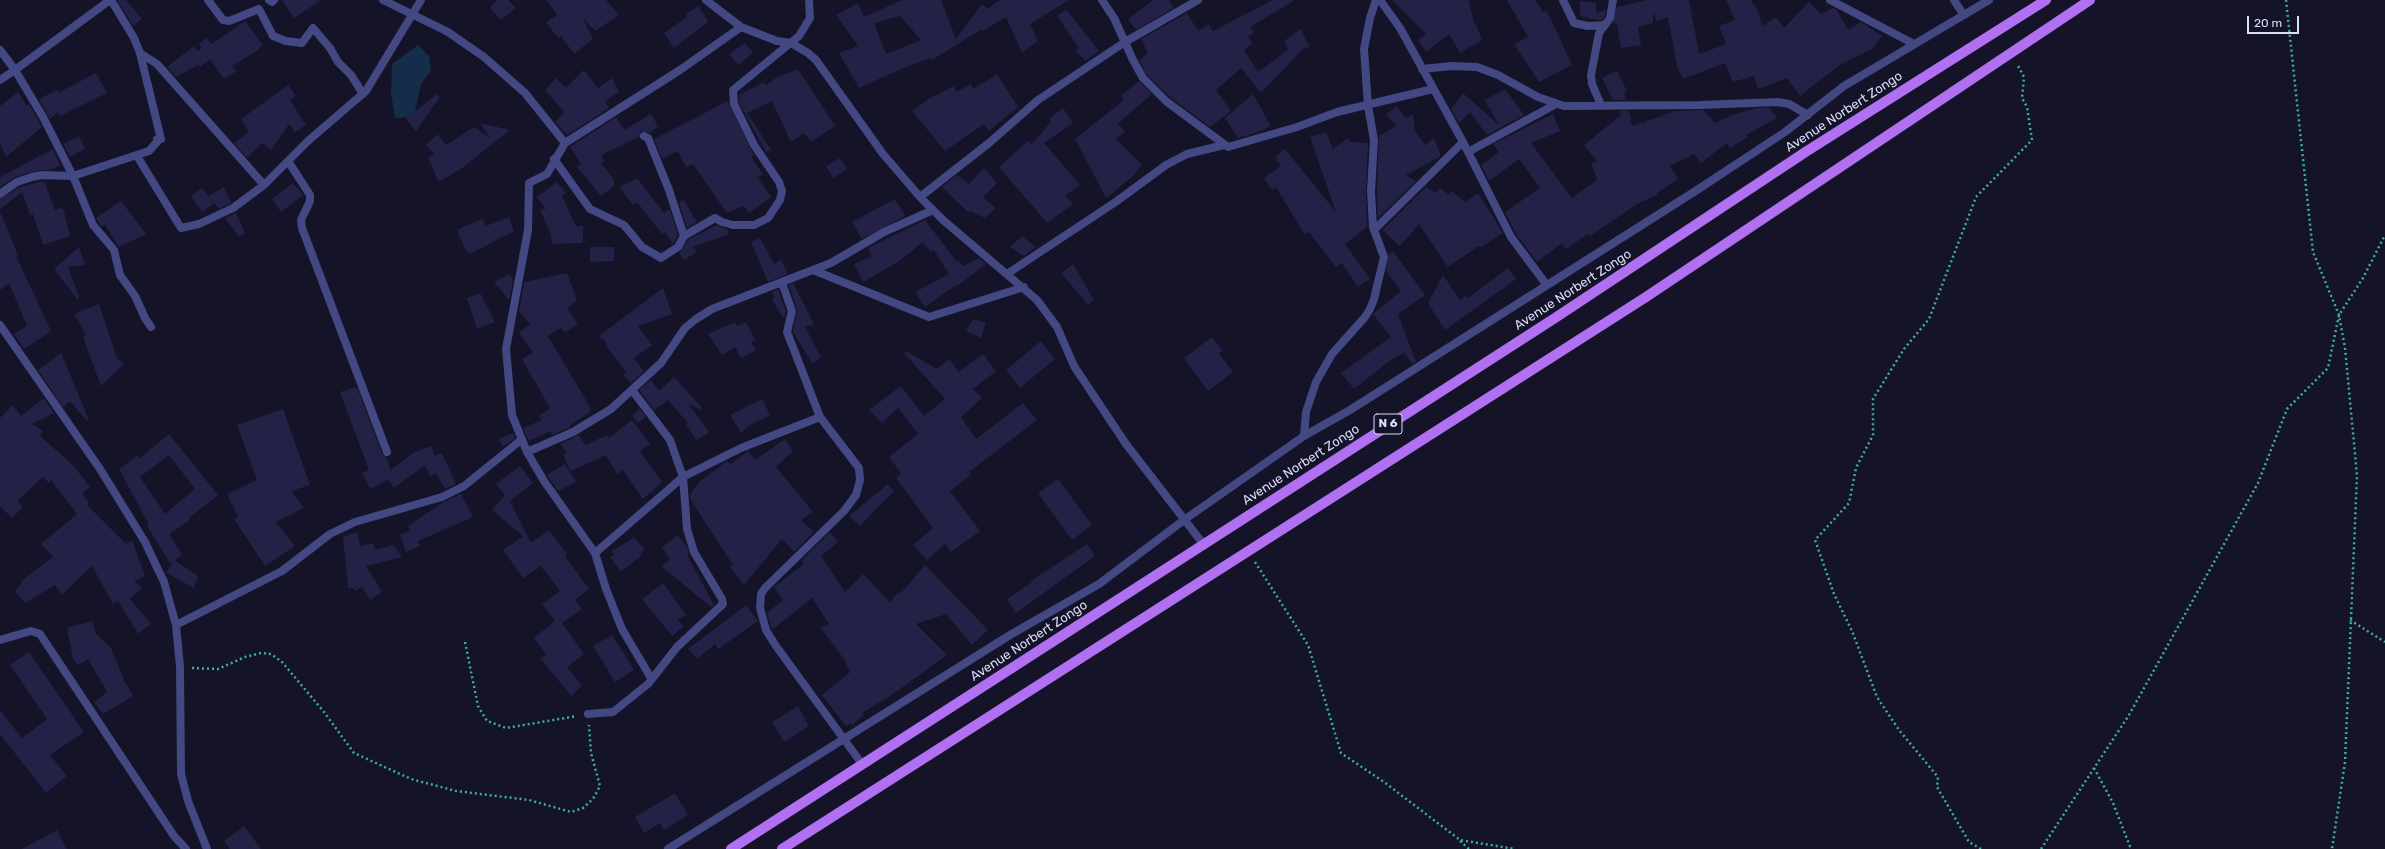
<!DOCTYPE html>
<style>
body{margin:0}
#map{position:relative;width:2385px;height:849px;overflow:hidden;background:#141327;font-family:Rubik,sans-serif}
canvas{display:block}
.scale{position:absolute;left:2247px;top:16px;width:52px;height:18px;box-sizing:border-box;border:2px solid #ddddfc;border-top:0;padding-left:5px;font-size:12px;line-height:14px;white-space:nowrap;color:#ddddfc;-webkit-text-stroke:3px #141327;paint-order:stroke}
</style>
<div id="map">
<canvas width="2385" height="849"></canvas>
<div class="scale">20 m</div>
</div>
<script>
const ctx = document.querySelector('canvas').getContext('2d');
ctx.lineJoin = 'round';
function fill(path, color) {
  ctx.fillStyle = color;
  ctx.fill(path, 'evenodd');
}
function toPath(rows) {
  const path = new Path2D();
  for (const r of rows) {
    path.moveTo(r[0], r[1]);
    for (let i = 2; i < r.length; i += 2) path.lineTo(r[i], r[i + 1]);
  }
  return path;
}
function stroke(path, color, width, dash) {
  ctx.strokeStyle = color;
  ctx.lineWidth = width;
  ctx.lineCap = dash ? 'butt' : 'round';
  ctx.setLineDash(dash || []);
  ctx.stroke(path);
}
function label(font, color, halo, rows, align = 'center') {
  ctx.font = font + ' Rubik,sans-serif';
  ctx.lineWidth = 3.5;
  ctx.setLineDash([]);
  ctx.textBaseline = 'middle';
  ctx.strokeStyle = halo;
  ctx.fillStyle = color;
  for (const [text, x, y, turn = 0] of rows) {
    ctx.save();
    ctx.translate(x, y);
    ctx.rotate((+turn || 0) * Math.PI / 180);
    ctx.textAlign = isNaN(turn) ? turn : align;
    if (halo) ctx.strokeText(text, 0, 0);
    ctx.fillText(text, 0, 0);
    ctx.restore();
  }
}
fill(toPath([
 [418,45,429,56,431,71,421,84,414,117,395,118,391,93,392,64]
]), '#142e4a');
fill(toPath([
 [117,0,126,0,142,19,133,26],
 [282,0,321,0,294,18],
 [497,0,508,0,516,8,501,20,490,8],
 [546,0,606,0,619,15,595,31,582,17,593,39,574,54,561,36,558,38,546,22,557,15],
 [902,0,941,0,956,39,982,4,987,9,1000,0,1069,0,1030,24,1038,41,1022,53,1006,17,983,31,982,29,932,60,930,58,901,69,859,88,839,53,858,46,836,15,858,3,864,17],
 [900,16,921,40,886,54,874,23],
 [1153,0,1169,0,1174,8,1136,30,1128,19],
 [1273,0,1295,0,1250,27,1255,32,1248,36,1252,43,1244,50,1258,72,1289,49,1284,41,1301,29,1310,47,1304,48,1261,93,1241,68,1216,90,1231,111,1210,127,1171,98,1147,75,1139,60,1148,53,1141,39,1187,13,1198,31,1209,24,1213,31],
 [1392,0,1469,0,1474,25,1476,24,1482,40,1460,53,1449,34,1426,52,1418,40,1426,34],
 [1507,0,1535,0,1543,12,1547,11,1572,65,1539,82,1514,44,1528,37],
 [1647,0,1689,0,1699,54,1726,44,1719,26,1735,20,1726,0,1751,0,1759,13,1762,26,1776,17,1784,28,1809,2,1821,14,1833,8,1837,10,1848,30,1861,22,1882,36,1872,49,1841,64,1800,96,1787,78,1758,89,1754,76,1733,82,1725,63,1683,79,1677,67,1668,17,1657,21,1653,12,1653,23,1638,27,1641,45,1621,48,1617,24,1613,23,1617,7],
 [1580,1,1596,3,1596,13,1606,10,1605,16,1602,20,1598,20,1580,16],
 [699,6,708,22,674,48,664,33,687,17,686,14],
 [1066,9,1099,51,1086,61,1075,51,1079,48,1057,16],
 [245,21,263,45,257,51,232,66,237,71,224,79,210,59,200,67,198,65,176,77,167,67,194,46,198,51,202,48,199,44,206,38,212,44],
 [745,43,753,53,738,65,729,54],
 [798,69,835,126,811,142,804,133,791,142,772,101,747,113,771,150,766,152,739,103,739,95,764,82,766,85,776,78],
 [584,70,598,88,612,78,619,92,605,101,609,108,567,135,555,122,564,112,545,90,556,78,566,88],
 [1617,71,1627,91,1624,92,1626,100,1613,100,1602,78],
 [96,73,107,93,60,116,58,112,50,119,39,99,57,90,58,93],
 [997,74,1018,107,989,131,984,124,945,151,912,111,927,100,954,86,956,92,971,84,973,89],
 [1139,81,1152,94,1118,123,1125,132,1116,139,1142,165,1133,176,1106,198,1075,139,1124,100,1121,96],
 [288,85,296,96,290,100,306,125,295,132,289,124,271,150,262,143,247,158,234,143,249,132,241,119],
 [1505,89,1524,115,1487,135,1470,112,1459,123,1451,109,1463,93,1499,125,1485,100],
 [18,92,26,105,29,104,42,127,6,157,0,143,0,106],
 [437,94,440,97,416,131,406,119],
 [1253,94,1271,126,1259,132,1238,138,1225,118],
 [728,101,754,156,751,157,763,174,758,178,771,197,749,213,744,206,727,213,693,164,686,167,678,151,662,159,654,139],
 [1397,106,1406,119,1413,114,1415,131,1425,145,1417,152,1434,138,1441,156,1406,175,1416,181,1378,218,1377,191,1379,136,1396,126,1386,114],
 [1063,108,1073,123,1044,143,1080,185,1065,196,1073,204,1047,223,999,167,1028,141,1031,145,1051,122,1049,119],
 [1757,108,1769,108,1777,118,1746,135,1748,137,1730,148,1727,143,1701,163,1694,154,1670,166,1678,179,1657,193,1658,194,1637,204,1590,236,1588,234,1566,249,1562,243,1537,262,1516,234,1505,212,1540,188,1519,159,1489,181,1481,165,1499,152,1493,144,1553,114,1560,131,1531,143,1572,198,1597,180,1591,163,1597,161,1584,145,1621,115,1619,111,1629,111,1632,126,1643,122,1645,126,1645,122,1675,111,1703,110,1715,123,1735,114],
 [651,114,658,126,650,133,641,131,639,137,601,155,604,161,601,163,614,179,614,186,601,196,577,167,581,164,570,147,616,117,624,130],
 [480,123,510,130,462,168,439,182,428,158,434,154,426,145,438,134,446,145,474,127,490,138],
 [1326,132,1333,149,1348,138,1350,142,1368,143,1366,191,1367,227,1345,244,1370,279,1358,287,1342,263,1336,267,1309,232,1305,235,1276,187,1272,190,1264,178,1281,166,1275,157,1285,149,1336,212,1310,137],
 [79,136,85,149,70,157,63,144],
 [53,149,60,165,50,170,41,170,15,177,0,187,0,177],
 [840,158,847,169,833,178,826,166],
 [984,168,997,183,983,197,996,208,985,218,970,211,969,213,942,187,957,175,969,184],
 [637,178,664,213,670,209,678,235,673,244,665,232,662,234,637,202,633,205,619,187],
 [44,181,55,210,63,207,70,236,43,245,33,214,30,215,22,192,0,209,0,199,20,187],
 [557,182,566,193,562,196,576,226,583,226,583,243,552,244,551,234,540,210,546,209,537,197],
 [293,183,303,195,281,212,272,199],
 [224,187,231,203,219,209,209,196],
 [1426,187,1436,193,1440,188,1449,195,1452,191,1465,202,1478,193,1503,233,1481,247,1477,247,1448,267,1419,224,1400,246,1382,230],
 [202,188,214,203,202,212,191,196],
 [895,199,905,216,862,239,852,222],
 [684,200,697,222,687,228,679,203],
 [121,201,146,234,119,247,105,225,101,226,96,218],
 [0,212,18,255,16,256,51,331,24,349,14,334,27,326,9,283,0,290],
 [236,213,245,233,239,237,225,218],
 [509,217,514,231,470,254,465,249,457,230,482,219,486,226],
 [925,220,957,262,959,261,963,266,979,258,986,264,957,286,956,285,925,307,915,292,949,274,934,250,931,252,923,242,898,262,863,282,854,264,872,256,868,248],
 [716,225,727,229,729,234,693,247,697,252,684,260,679,253,688,240],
 [1022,236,1036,247,1024,256,1010,247],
 [760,238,774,264,781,260,788,274,768,282,751,242],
 [79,247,85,265,68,267,79,297,77,299,54,269],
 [590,247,614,247,614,261,590,262],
 [1393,251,1425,295,1398,314,1416,362,1413,364,1404,353,1392,359,1354,389,1341,373,1391,337,1373,314,1401,291,1386,271,1389,254],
 [1073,264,1094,300,1088,305,1061,273],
 [1508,268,1516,279,1445,330,1428,303,1443,275,1460,300,1466,296,1468,298],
 [567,273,577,300,567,308,578,324,565,333,561,328,548,336,590,407,590,412,570,425,570,427,553,435,550,431,529,441,523,428,542,420,539,416,550,408,522,359,533,353,519,333,530,324,519,311,524,282],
 [510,274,513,281,509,300,494,282],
 [793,283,814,324,805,327,821,358,812,363,793,332,797,310,789,285],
 [663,288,672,314,638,326,652,345,634,358,644,371,631,383,623,375,626,372,608,348,603,338,600,339,599,336],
 [778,289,786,311,784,319,772,300,775,298,772,292],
 [480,293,495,322,477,329,467,298],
 [99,304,117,358,124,364,101,386,83,337,86,335,74,314],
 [973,319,986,323,981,338,966,331],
 [735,322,737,326,746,322,755,340,751,342,756,350,741,358,735,347,722,355,708,334],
 [1212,337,1223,351,1219,353,1233,372,1208,391,1184,358],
 [1041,341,1055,359,1020,388,1006,370],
 [906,351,937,369,949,359,959,372,983,354,996,371,973,389,982,398,961,417,976,439,1023,403,1037,420,969,472,971,475,950,491,980,531,951,552,945,544,927,560,913,545,933,528,896,478,901,473,889,457,918,434,898,408,882,423,869,410,901,386,924,416,945,399,904,353],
 [61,353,89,420,87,421,70,401,63,407,38,370],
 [674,377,702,408,700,410,688,403,709,432,701,438,696,440,686,424,688,423,668,400,654,410,639,390,651,380,659,391],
 [357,387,382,454,386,457,391,470,413,453,431,446,435,456,442,453,456,484,445,489,436,473,430,476,425,465,394,488,388,480,370,489,362,473,369,470,340,392],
 [44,398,54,413,32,424,43,431,40,436,73,465,90,487,82,493,89,503,87,505,126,544,132,540,145,576,134,581,142,588,130,599,151,624,138,634,118,601,113,604,92,566,62,595,55,585,25,603,15,591,25,578,53,557,41,544,77,514,51,480,49,483,43,477,17,501,23,507,12,518,0,506,0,418,13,405,21,416],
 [762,399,770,415,749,426,741,433,730,415],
 [283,409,310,485,291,491,304,508,276,522,295,546,265,566,234,519,238,517,227,494,257,480,237,425],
 [639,409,646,417,638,423,632,415],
 [632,420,650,444,640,451,662,482,643,499,623,470,617,474,606,455,571,471,563,455,567,453,560,444,578,435,586,445,607,435,609,438],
 [513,433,515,438,503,447,499,439],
 [169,434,218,495,189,518,190,520,169,534,182,555,170,563,147,526,149,525,119,469,138,455,140,458],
 [169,455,195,489,165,514,140,477],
 [785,439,793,451,776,467,813,512,801,520,814,532,794,552,782,539,744,585,730,567,733,565,690,499,690,495,699,482,727,461,731,464,748,451,755,460],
 [565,464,576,482,558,491,547,475],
 [520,466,533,483,510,501,531,543,549,530,567,554,565,556,589,589,575,600,582,609,562,623,584,654,567,667,582,686,571,696,541,659,546,654,534,638,555,621,542,604,560,591,541,566,523,578,503,550,523,536,492,510,505,495,496,484],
 [1058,479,1092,525,1072,540,1038,493],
 [888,484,894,491,860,526,849,516],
 [461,494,473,517,418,541,420,546,406,552,400,534,410,531,408,526,442,503],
 [357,532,360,546,373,543,375,550,394,545,402,557,366,566,382,592,370,600,362,587,355,591,353,588,348,588,343,537],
 [830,532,838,542,821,556,845,592,863,574,890,602,899,592,901,593,925,565,988,630,972,645,946,614,916,624,947,655,893,694,862,713,864,715,852,725,850,723,846,726,822,695,850,672,844,659,821,628,829,624,812,598,772,630,767,613,783,600,774,587,804,564,801,561],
 [678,535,687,547,689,554,687,555,714,605,711,607,661,566,670,560,662,547],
 [634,537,645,550,641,553,642,555,621,572,610,557,614,555,611,552],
 [1087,544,1095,556,1016,613,1007,599,1032,582,1031,581],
 [174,560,198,576,194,588,166,573],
 [663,583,686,615,678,620,683,627,672,636,642,599],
 [746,605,758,621,718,649,715,644,697,659,688,649],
 [92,621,96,634,111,648,124,680,133,696,103,714,94,702,107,692,88,659,78,665,73,659,67,628],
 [612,635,634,670,615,682,593,646],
 [29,652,84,732,50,755,67,776,46,793,0,734,0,710,22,738,47,719,10,665],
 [798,706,809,726,784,742,772,722],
 [675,793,688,815,664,830,660,823,644,833,635,817],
 [244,826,261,849,230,849,224,841],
 [57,830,67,849,22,849]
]), '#242147');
stroke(toPath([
 [2286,0,2313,252,2339,315,2345,348,2357,475,2345,762,2332,849],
 [1255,562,1308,645,1341,753,1384,782,1460,840,1515,849],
 [2350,620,2385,642],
 [465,642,478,706,487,721,506,728,577,716],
 [192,668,218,669,245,657,261,653,271,654,282,662,324,712,354,753,411,779,456,791,529,800,571,812,583,808,593,799,600,786,591,753,589,725],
 [2094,768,2113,803,2131,849],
 [1460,841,1469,849],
 [1981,849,1969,842,1937,787,1938,777,1899,730,1877,697,1852,631,1834,594,1815,540,1849,503,1856,468,1873,435,1873,399,1904,349,1929,319,1976,197,2032,140,2027,107,2022,98,2024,77,2017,64],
 [2041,849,2129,715,2258,483,2287,409,2328,368,2339,315,2363,278,2385,235]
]), '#3daf9b', 2.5, [2, 3]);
stroke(toPath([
 [110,0,15,70,43,117,73,176,149,151,158,141,157,139,161,139,140,53,134,38,111,0],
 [208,0,223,20,229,21,259,9,273,36,286,41,302,43,313,28,330,48,338,62,351,75,363,94],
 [269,0,272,2,274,0],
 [383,0,448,32,484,57,525,93,565,143],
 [706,0,741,27,777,41,791,43,808,53,816,60,883,154,920,197,943,220,1037,300,1057,327,1074,366,1126,444,1204,545],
 [1102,0,1114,18,1133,60,1143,78,1167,102,1228,147,1297,127,1337,112,1433,89],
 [1380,0,1400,28,1463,142,1511,237,1546,284],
 [1563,0,1574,23,1588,26,1605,25],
 [1830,0,1914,44],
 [1954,0,1963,14],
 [0,50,15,70,0,80],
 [140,53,157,64,264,185],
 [1422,69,1452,66,1477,67,1498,75,1538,97,1564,106,1700,105,1778,102,1789,104,1808,115],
 [1601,105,1592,84,1591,75,1599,33,1610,18,1613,0],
 [1468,152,1556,104],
 [137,156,181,228,199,224,233,208,264,185,308,141,366,91,421,0],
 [554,159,590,209,624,225,642,247,661,258,678,247,684,236,669,190,648,138,644,136],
 [288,161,310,195,310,201,301,220,302,228,387,452],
 [0,194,17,182,32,177,42,175,73,176,93,225,114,250,120,275,135,296,145,318,151,327],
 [920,197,989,143,1038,100,1125,42,1198,0],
 [1374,230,1463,142],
 [684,236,715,218,722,222,733,225,754,225,768,218,780,200,782,191,779,182,754,145,734,104,733,90,799,36,810,18,809,0],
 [813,270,929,317,1024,287],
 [1007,274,1117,201,1166,165,1187,154,1224,145],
 [0,325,100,469,145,542,164,582,176,625,180,667,181,774,188,801,207,849],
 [820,417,859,468,860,480,856,495,844,511,765,588,761,594,760,608,766,630,776,646,862,764],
 [1304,436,1306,412,1316,382,1332,354,1365,317,1370,309,1374,299,1384,257,1373,227,1371,191,1374,140,1368,106,1364,49,1370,18,1376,0],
 [527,452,573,432,611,409,661,363,685,328,696,319,712,309,831,263,884,232,933,210],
 [595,553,683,477,741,448,820,417,787,332,792,311,782,283],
 [176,625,282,571,330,534,355,522,442,497,464,486,521,440],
 [0,640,31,631,40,634,174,836,186,849],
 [651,678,622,629,606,589,595,553,544,481,527,452,512,415,506,349,528,230,529,183,547,174,565,143,680,70,741,27],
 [588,714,613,712,648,684,677,647,723,604,722,599,694,552,687,529,683,477,670,440,632,390],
 [668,849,1010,635,1099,584,1184,520,1304,436,1350,410,1694,192,1785,132,1844,86,1989,0]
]), '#434782', 8);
stroke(toPath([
 [731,849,1555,318,1807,151,2046,0],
 [782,849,1646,297,2090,0]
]), '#b16ff1', 10);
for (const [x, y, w] of [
 [1388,424,28]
]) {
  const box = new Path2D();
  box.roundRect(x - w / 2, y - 10, w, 20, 3);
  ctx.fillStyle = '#141327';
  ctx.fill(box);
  stroke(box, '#ddddfc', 1);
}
label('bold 12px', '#ddddfc', null, [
 ["N 6",1388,424]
]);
label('13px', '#ddddfc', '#141327', [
 ["Avenue Norbert Zongo",1844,112,-33],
 ["Avenue Norbert Zongo",1573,290,-33],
 ["Avenue Norbert Zongo",1301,465,-33],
 ["Avenue Norbert Zongo",1029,641,-33]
]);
</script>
